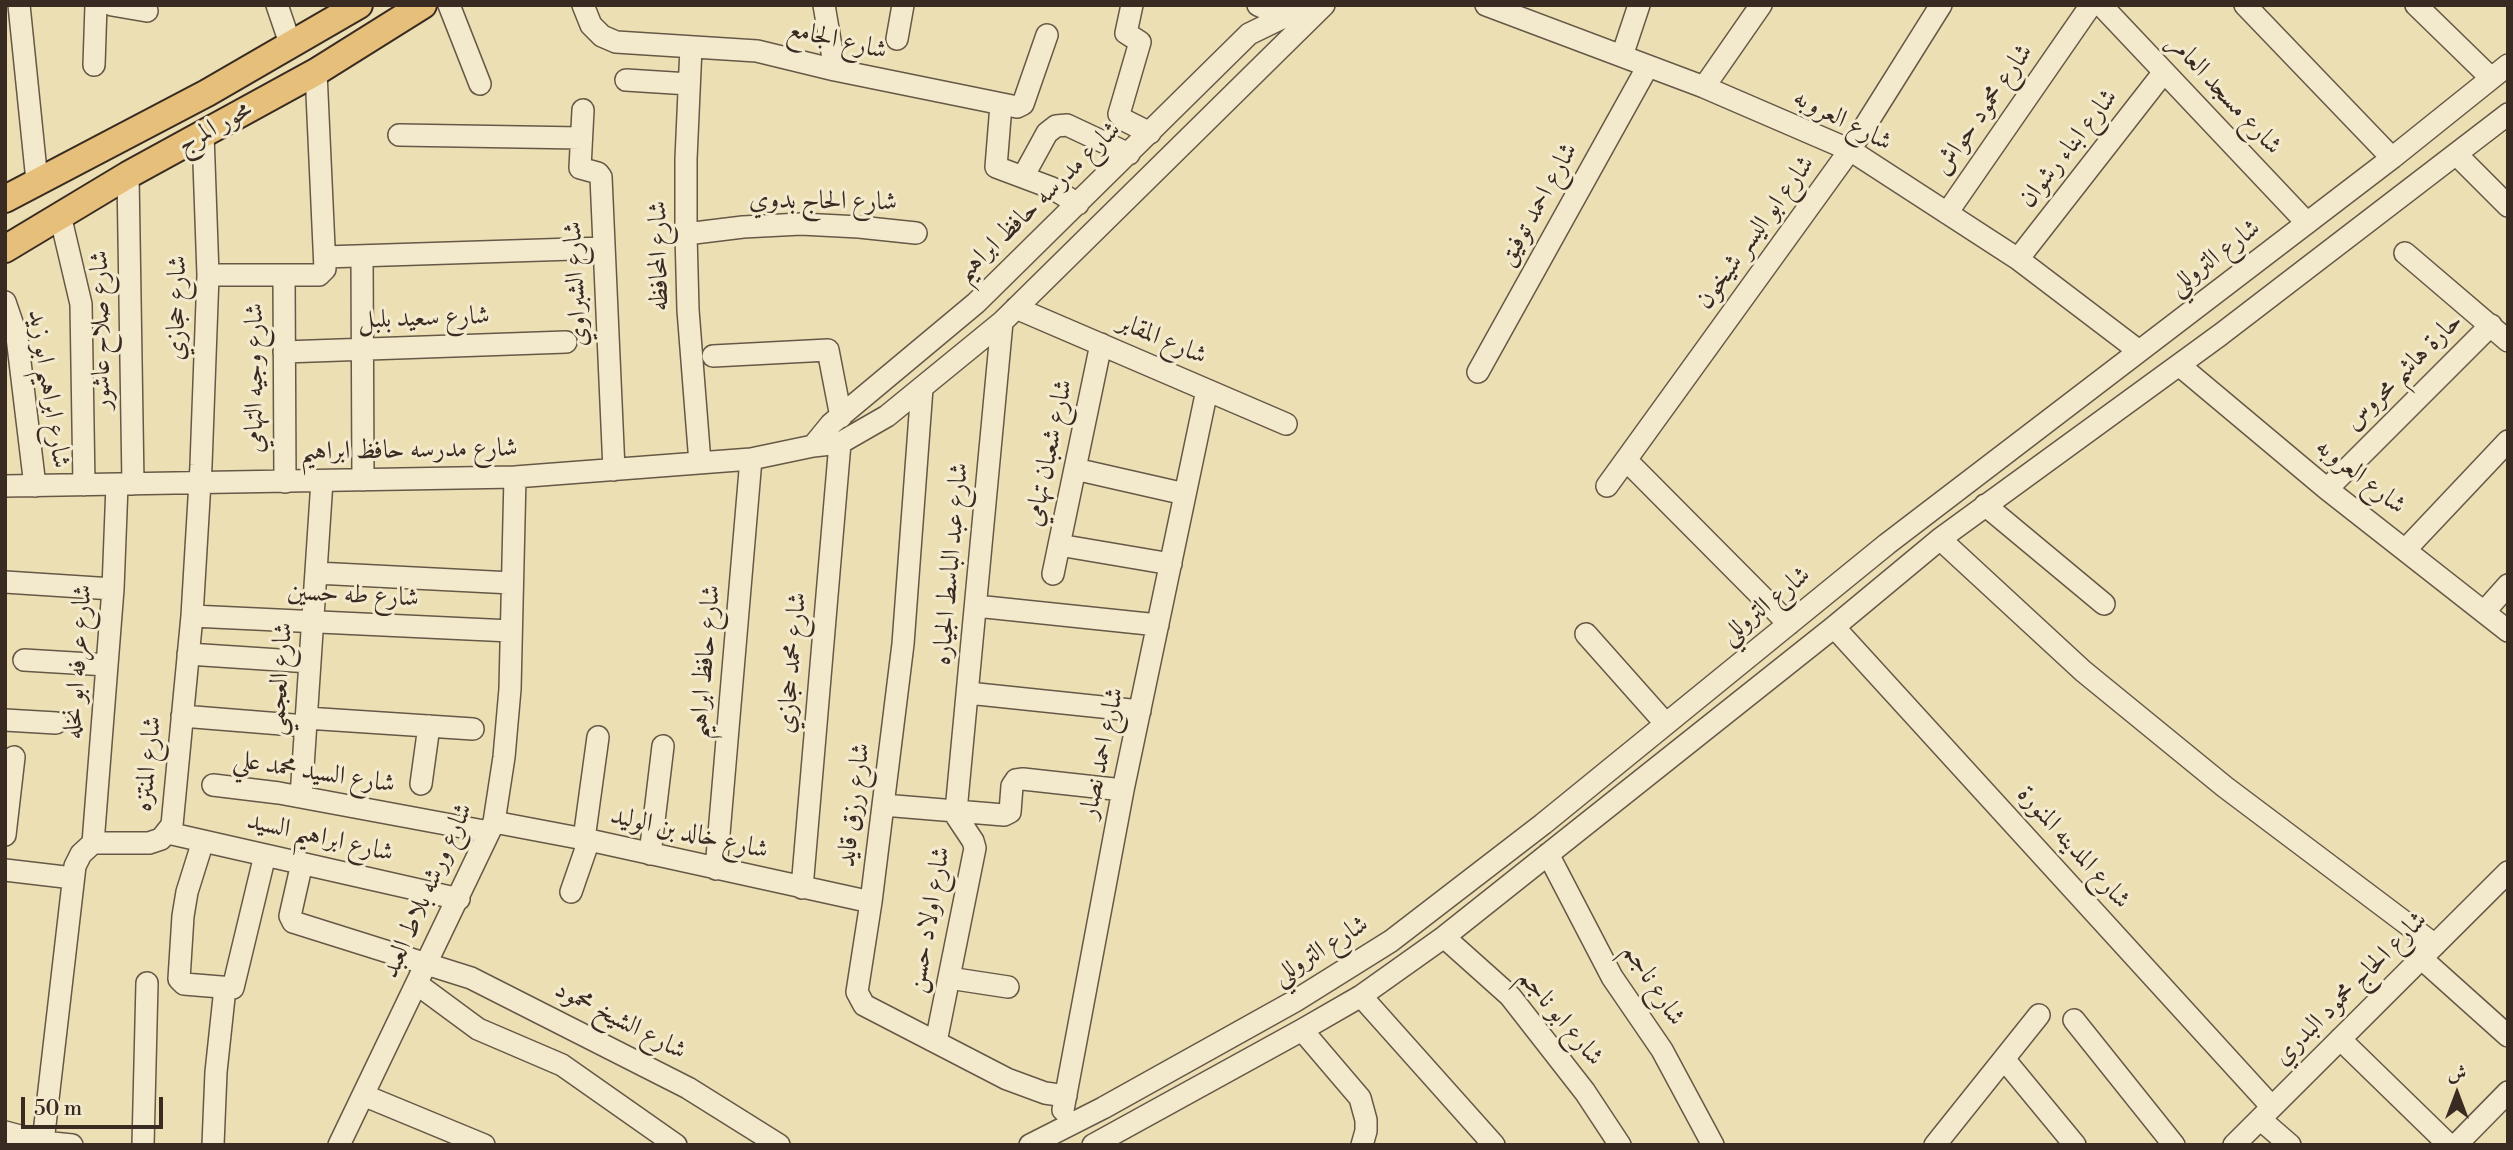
<!DOCTYPE html>
<meta charset="utf-8">
<style>
body{margin:0}
#map{position:relative;width:2513px;height:1150px;overflow:hidden;background:#ecdfb4;font-family:"Libre Bodoni",Amiri,serif}
canvas{display:block}
.frame{position:absolute;inset:0;border:7px solid #3a2b22;pointer-events:none}
.north{position:absolute;left:2422px;top:1059px;width:70px;height:70px;-webkit-text-stroke:5px #f3eace;paint-order:stroke;rotate:0deg;font-size:19px;font-weight:700;line-height:28px;text-align:center;color:#3a2b22}
.north::after{content:'';display:block;margin:auto;width:24px;height:32px;background:#3a2b22;clip-path:polygon(50% 0,100% 100%,50% 72%,0 100%)}
.scale{position:absolute;left:21px;top:1097px;width:142px;height:32px;box-sizing:border-box;border:4px solid #3a2b22;border-top:0;padding-left:9px;font-size:21px;line-height:24px;white-space:nowrap;color:#3a2b22;-webkit-text-stroke:5px #f3eace;paint-order:stroke}
</style>
<div id="map">
<canvas width="2513" height="1150"></canvas>
<div class="frame"></div>
<div class="north">ش</div>
<div class="scale">50 m</div>
</div>
<script>
const ctx = document.querySelector('canvas').getContext('2d');
ctx.lineJoin = 'round';
function toPath(rows) {
  const path = new Path2D();
  for (const r of rows) {
    path.moveTo(r[0], r[1]);
    for (let i = 2; i < r.length; i += 2) path.lineTo(r[i], r[i + 1]);
  }
  return path;
}
function stroke(path, color, width, dash) {
  ctx.strokeStyle = color;
  ctx.lineWidth = width;
  ctx.lineCap = dash ? 'butt' : 'round';
  ctx.setLineDash(dash || []);
  ctx.stroke(path);
}
function label(font, color, halo, rows, align = 'center') {
  ctx.font = font + ' "Libre Bodoni",Amiri,serif';
  ctx.lineWidth = 6;
  ctx.setLineDash([]);
  ctx.textBaseline = 'middle';
  ctx.strokeStyle = halo;
  ctx.fillStyle = color;
  for (const [text, x, y, turn = 0] of rows) {
    ctx.save();
    ctx.translate(x, y);
    ctx.rotate((+turn || 0) * Math.PI / 180);
    ctx.textAlign = isNaN(turn) ? turn : align;
    if (halo) ctx.strokeText(text, 0, 0);
    ctx.fillText(text, 0, 0);
    ctx.restore();
  }
}
const minor = toPath([
 [19,5,37,181],
 [112,5,147,11],
 [277,5,291,46],
 [449,5,480,84],
 [583,5,591,25,602,36,616,42,757,51,835,70,1017,107,1023,104,1047,35],
 [824,5,835,70],
 [1132,5,1126,33,1140,42,1119,114,1124,120,1150,133],
 [1258,5,1284,17],
 [1486,5,1704,87,1850,150,2018,259,2139,351],
 [2101,5,2307,223],
 [2245,5,2392,158],
 [2416,5,2491,78],
 [897,39,903,5],
 [691,47,686,159,686,234,688,310,700,463],
 [1622,56,1639,5],
 [94,65,96,5],
 [626,80,689,84],
 [1704,87,1761,5],
 [1001,105,996,167,1052,188,1078,204],
 [583,110,580,168,598,173,601,177,614,470],
 [399,135,581,138],
 [2456,154,2508,206],
 [128,175,133,484],
 [1024,175,1047,133,1056,126,1067,125,1129,154],
 [1947,213,2091,5],
 [60,215,81,304,84,485],
 [686,234,743,227,801,224,859,227,916,233],
 [2405,253,2508,341],
 [362,256,363,480],
 [325,257,604,248],
 [2018,259,2164,72],
 [208,275,319,275,325,269,316,72],
 [284,275,285,482],
 [5,302,17,337,35,486],
 [1016,308,1286,424],
 [284,352,566,342],
 [713,356,828,350,841,417],
 [2179,365,2327,489,2508,631],
 [1478,372,1648,66],
 [922,388,903,644,871,902,857,992,864,1005,1007,1079,1045,1093,1066,1096],
 [813,446,831,424,976,303,1249,34,1284,17,1310,16],
 [1626,460,1789,624],
 [1075,469,1185,494],
 [5,486,515,477,751,459,813,446,840,443,887,416,1002,322,1324,5],
 [1607,486,1850,150,1941,5],
 [2327,489,2491,325],
 [1985,505,2104,604],
 [1940,539,2083,671,2225,787,2435,945],
 [1059,545,1171,564],
 [2406,549,2508,441],
 [316,573,512,583],
 [1053,574,1101,344],
 [5,582,113,589],
 [976,606,1158,625],
 [2484,612,2508,585],
 [192,616,511,631],
 [1834,627,2272,1107],
 [1586,634,1666,724],
 [188,654,310,662],
 [24,660,107,665],
 [968,693,1140,711],
 [182,716,306,726],
 [306,718,473,729],
 [5,720,56,723],
 [421,784,429,726],
 [213,785,279,793,489,832],
 [301,797,322,481],
 [883,805,1004,815,1010,812,1012,786,1016,780,1023,779,1123,790],
 [494,822,589,840,871,902],
 [168,833,459,899],
 [5,835,14,757],
 [584,839,598,737],
 [203,841,187,892,183,916,179,979,184,984,233,988,265,855],
 [93,843,113,589,117,485],
 [650,854,663,746],
 [1548,854,1612,977,1662,1050,1713,1145],
 [302,863,290,916,293,922,471,978,688,1088,779,1145],
 [716,869,751,459],
 [5,870,73,878],
 [802,888,840,443],
 [571,892,589,840],
 [1444,937,1510,996,1585,1092,1620,1145],
 [2421,958,2508,1036],
 [949,978,1008,987],
 [417,984,478,1029,562,1065,676,1145],
 [1361,996,1494,1145],
 [2074,1020,2174,1145],
 [1302,1030,1360,1098,1366,1120,1366,1131,1362,1145],
 [2340,1039,2449,1145],
 [936,1042,975,848,973,841,957,817,956,811,1002,322],
 [2004,1059,2075,1145],
 [363,1095,484,1145],
 [1063,1110,1123,790,1207,390],
 [2260,1119,2290,1145],
 [5,1132,43,1142,72,1145],
 [43,1142,75,866,81,854,93,843,149,843,161,839,172,825,192,616,201,465,208,275,203,134],
 [143,1145,147,983],
 [213,1145,216,1072,225,988],
 [339,1145,494,822,504,757,510,689,515,477],
 [1030,1145,1103,1108,1295,1001,1391,941,1543,824,1887,544,2392,158,2508,65],
 [1093,1145,1302,1030,1361,996,1444,937,1834,627,1940,539,2220,335,2508,114],
 [1935,1145,2039,1015],
 [2234,1145,2508,872],
 [2456,1145,2508,1092]
]);
const major = toPath([
 [5,199,207,93,359,5],
 [5,249,128,175,316,72,423,5]
]);
stroke(minor, '#665846', 24);
stroke(major, '#3a2b22', 30);
stroke(minor, '#f3eace', 21);
stroke(major, '#e6c07a', 26);
label('26px', '#3a2b22', '#f3eace', [
 ["شارع الجامع",837,41,13],
 ["شارع مسجد العامر",2224,95,47],
 ["شارع محمود حواش",1984,110,-55],
 ["شارع العروبه",1842,121,27],
 ["محور المرج",215,128,-29],
 ["شارع ابناء رشوان",2069,149,-52],
 ["شارع الحاج بدوي",823,202,1],
 ["شارع مدرسه حافظ ابراهيم",1039,202,-44],
 ["شارع احمد توفيق",1539,205,-61],
 ["شارع ابو اليسر شيخون",1756,233,-54],
 ["شارع المحافظه",660,256,-91],
 ["شارع التروللي",2215,258,-37],
 ["شارع الشبراوي",577,284,-93],
 ["شارع حجازي",178,308,-89],
 ["شارع سعيد بلبل",424,319,-2],
 ["شارع صلاح عاشور",102,330,-91],
 ["شارع المقابر",1162,340,23],
 ["حارة هاشم محروس",2404,372,-45],
 ["شارع وجيه التهامي",256,378,-90],
 ["شارع ابراهيم ابو زيد",48,389,81],
 ["شارع مدرسه حافظ ابراهيم",409,451,-1],
 ["شارع شعبان تهامي",1050,453,-78],
 ["شارع العروبه",2360,477,38],
 ["شارع عبد الباسط الجياره",952,564,-85],
 ["شارع طه حسين",353,596,3],
 ["شارع التروللي",1766,606,-39],
 ["شارع عرفه ابو نخله",79,662,-86],
 ["شارع حافظ ابراهيم",706,662,-85],
 ["شارع محمد حجازي",793,663,-85],
 ["شارع العجمي",281,679,-86],
 ["شارع احمد نصار",1103,753,-78],
 ["شارع المنتزه",149,764,-84],
 ["شارع السيد محمد علي",314,773,9],
 ["شارع رزق قايد",855,805,-83],
 ["شارع خالد بن الوليد",689,834,13],
 ["شارع ابراهيم السيد",320,838,13],
 ["شارع المدينه المنورة",2073,848,48],
 ["شارع ورشه بلاط العبد",428,891,-66],
 ["شارع اولاد حسن",930,920,-80],
 ["شارع التروللي",1321,951,-32],
 ["شارع ناجم",1653,985,57],
 ["شارع الحاج محمود البدري",2351,989,-45],
 ["شارع ابو ناجم",1560,1018,50],
 ["شارع الشيخ محمود",620,1021,27]
]);
</script>
